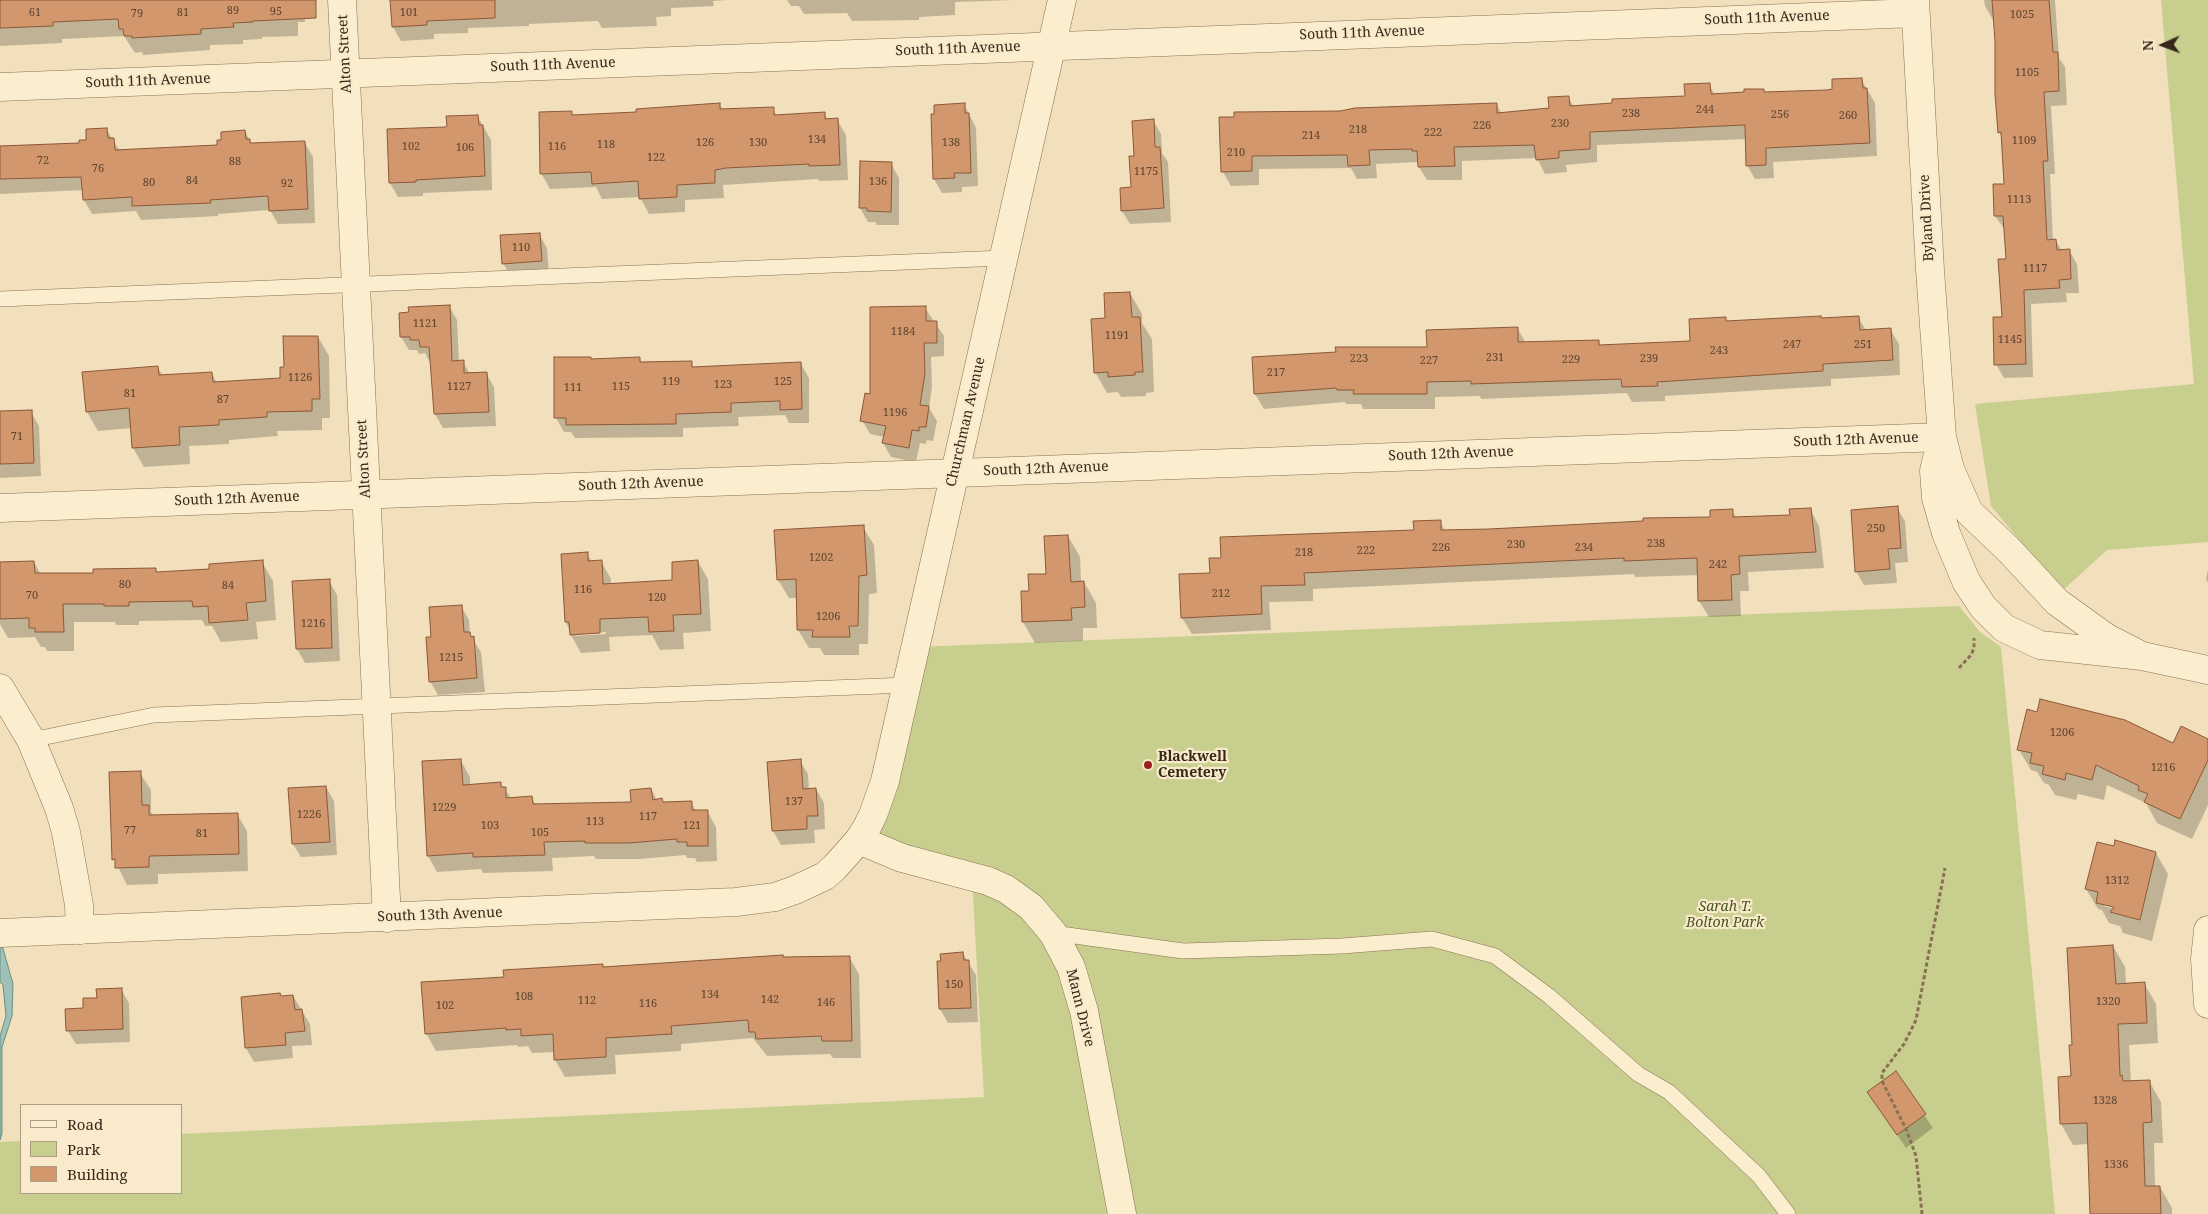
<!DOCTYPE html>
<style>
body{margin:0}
#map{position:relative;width:2208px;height:1214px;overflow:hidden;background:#f1e0bb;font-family:"Noto Serif",serif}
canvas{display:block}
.legend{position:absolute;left:20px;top:1104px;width:162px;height:90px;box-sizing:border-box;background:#f8eacb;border:1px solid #ab9c84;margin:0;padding:6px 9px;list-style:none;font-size:15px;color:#37281a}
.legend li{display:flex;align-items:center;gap:10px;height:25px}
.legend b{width:25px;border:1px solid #ab9c84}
.north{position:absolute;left:2138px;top:20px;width:50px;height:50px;-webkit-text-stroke:4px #f8eacb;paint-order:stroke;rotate:268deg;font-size:14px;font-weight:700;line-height:20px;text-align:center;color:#37281a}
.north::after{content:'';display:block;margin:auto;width:18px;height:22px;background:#37281a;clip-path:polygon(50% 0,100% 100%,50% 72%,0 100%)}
</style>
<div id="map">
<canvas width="2208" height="1214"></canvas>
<ul class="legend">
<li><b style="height:6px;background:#fbeece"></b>Road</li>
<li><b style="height:14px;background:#c8cf8e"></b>Park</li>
<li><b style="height:14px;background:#d2976d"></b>Building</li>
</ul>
<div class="north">N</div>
</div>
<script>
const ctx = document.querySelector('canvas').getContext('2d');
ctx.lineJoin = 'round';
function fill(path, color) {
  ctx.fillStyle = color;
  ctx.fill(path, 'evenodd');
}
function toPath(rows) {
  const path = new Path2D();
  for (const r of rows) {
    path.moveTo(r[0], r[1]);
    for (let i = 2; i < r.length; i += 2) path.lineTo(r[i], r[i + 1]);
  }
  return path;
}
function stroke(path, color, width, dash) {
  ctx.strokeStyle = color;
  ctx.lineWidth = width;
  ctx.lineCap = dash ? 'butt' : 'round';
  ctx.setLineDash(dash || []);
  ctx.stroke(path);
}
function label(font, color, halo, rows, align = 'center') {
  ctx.font = font + ' "Noto Serif",serif';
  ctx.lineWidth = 4.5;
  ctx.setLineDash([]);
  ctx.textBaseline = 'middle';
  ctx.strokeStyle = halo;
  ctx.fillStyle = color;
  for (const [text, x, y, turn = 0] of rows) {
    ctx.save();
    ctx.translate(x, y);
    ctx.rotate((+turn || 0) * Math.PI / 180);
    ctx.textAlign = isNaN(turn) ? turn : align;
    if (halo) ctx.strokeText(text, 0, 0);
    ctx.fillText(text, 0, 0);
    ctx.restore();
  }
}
fill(toPath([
 [2161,0,2208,0,2208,542,2107,550,2062,591,1991,506,1975,404,2194,384],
 [1959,606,1980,632,2001,647,2055,1214,0,1214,0,1142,21,1141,21,1193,181,1193,181,1134,984,1097,972,877,859,840,916,647]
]), '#c8cf8e');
const water = toPath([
 [0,938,13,984,12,1016,2,1047,2,1133,0,1140,0,1036,6,1016,3,985,0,982,0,938]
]);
fill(water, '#a0c1b7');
stroke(water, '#678f85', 1);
fill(toPath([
 [0,0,304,0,305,22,298,22,298,36,262,37,262,39,243,40,243,44,210,45,210,50,143,55,142,52,135,53,124,36,62,39,62,43,0,46],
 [392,0,728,0,713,1,714,6,671,8,671,16,656,17,657,26,602,28,598,21,529,24,529,26,468,28,468,33,434,34,434,39,401,41,393,27],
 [787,0,1014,0,955,2,955,15,919,17,919,20,852,21,847,13,804,14,799,6,791,6],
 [1984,0,2055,0,2059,58,2065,67,2067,105,2051,106,2055,174,2050,174,2053,241,2056,241,2062,251,2069,250,2077,264,2079,293,2066,293,2067,302,2031,304,2033,377,2004,378,1996,364,2003,318,2007,260,2005,230,1995,216,1994,186,2006,185,2003,139,1999,132,1995,20,1993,20,1985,6],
 [1861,79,1875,103,1877,156,1773,162,1774,178,1755,179,1747,165,1747,139,1597,145,1597,162,1566,165,1567,172,1545,174,1537,158,1462,161,1462,180,1427,180,1419,167,1419,162,1376,164,1377,178,1357,179,1351,168,1259,169,1259,185,1231,186,1223,172,1221,118,1496,104,1502,114,1550,110,1568,97,1574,107,1686,97,1709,85,1715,95,1746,93,1763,90,1765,93,1827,91],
 [719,104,723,110,773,109,777,116,824,113,828,120,837,120,846,135,848,180,819,181,818,179,723,185,724,198,685,200,685,212,649,214,640,197,602,199,596,187,550,189,541,173,571,112,573,116,638,113],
 [964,104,976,128,978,186,962,187,962,192,942,193,934,179],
 [478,117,491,140,492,190,423,193,423,196,398,197,390,183,388,130,445,128],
 [1153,120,1161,134,1162,153,1168,162,1171,222,1130,224,1122,211,1133,189,1136,157],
 [106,129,120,151,218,146,245,131,252,145,305,143,313,157,315,223,278,224,270,210,218,214,218,216,141,220,136,211,92,214,84,200,83,190,0,194,0,145,1,147,81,144],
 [891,164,899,178,899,225,877,225,875,222,868,222,860,208],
 [539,234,547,248,549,275,511,277,503,263],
 [1130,293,1142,314,1142,323,1152,339,1154,392,1146,393,1146,396,1121,397,1118,392,1107,393,1095,372],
 [449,306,457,320,459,362,463,362,470,374,486,373,494,387,496,426,443,428,435,414,432,361,429,361,425,353,419,354,417,350,409,350,401,337],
 [925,308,944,336,944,356,931,357,932,387,929,408,937,421,933,441,927,440,926,444,920,443,916,462,891,457,883,443,885,437,870,434,862,420,871,395],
 [1858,317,1866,330,1890,329,1899,344,1900,375,1831,379,1831,386,1665,396,1665,401,1632,402,1627,393,1481,399,1480,396,1435,397,1435,409,1363,409,1361,404,1346,404,1345,402,1264,409,1255,394,1428,348,1517,328,1526,343,1598,341,1601,346,1691,342,1725,318,1728,323],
 [318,337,329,356,330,418,322,418,322,430,277,431,278,436,229,440,229,444,189,446,190,464,144,467,133,448,132,428,98,431,87,412,158,368,163,376,212,374,217,383,282,379,285,369],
 [639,358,642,364,691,363,694,369,801,364,809,378,809,423,789,423,785,415,738,417,739,426,683,428,683,437,575,438,571,432,564,432,556,418,591,360],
 [31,412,39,426,41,476,0,478,0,413],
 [1897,508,1905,521,1908,562,1895,563,1897,583,1864,585,1856,571],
 [1810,509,1819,526,1824,568,1748,572,1749,591,1740,591,1741,616,1709,617,1699,601,1699,575,1635,577,1634,574,1313,589,1313,601,1269,602,1271,630,1192,634,1182,618,1223,559,1415,531,1440,521,1445,531,1711,519,1732,511,1737,518,1791,516],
 [863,527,874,545,877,593,869,594,868,644,859,644,859,655,824,655,820,648,809,648,798,630,798,598,789,598,778,580],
 [1068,536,1080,557,1081,582,1084,582,1096,603,1097,628,1083,628,1083,641,1035,643,1023,622],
 [587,553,592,562,601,561,611,579,611,584,674,581,698,562,708,579,711,631,683,633,684,649,660,650,652,635,609,637,610,651,581,653,571,635,566,622,562,555],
 [606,632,606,634,575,636,575,634],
 [34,562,41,575,95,574,155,569,158,574,211,570,262,562,273,581,276,620,256,622,258,639,221,642,212,626,205,626,202,620,139,621,139,625,116,625,115,622,74,622,74,651,47,651,45,647,41,647,35,637,8,638,0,624,0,563],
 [2208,569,2208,583,2206,579],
 [329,581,337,595,340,661,305,663,297,649],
 [461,606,469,620,470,635,481,652,485,692,438,695,430,681,432,638],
 [2208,740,2208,805,2192,839,2157,823,2146,803,2107,785,2104,800,2078,794,2076,800,2055,795,2049,785,2044,783,2037,772,2031,770,2019,750,2174,745],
 [461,761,470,777,470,785,500,783,512,799,532,798,536,806,632,804,651,789,657,800,663,803,691,802,696,811,707,811,716,827,717,861,697,862,695,858,687,858,686,855,639,859,596,859,594,856,552,858,553,871,483,873,481,869,437,872,428,856],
 [800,761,808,774,809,790,816,789,824,803,825,829,814,830,815,843,781,845,773,831,769,763],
 [140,773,151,790,151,812,154,816,237,814,247,831,248,871,161,874,158,874,158,884,127,885,114,859],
 [326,787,334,801,337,855,301,857,293,844],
 [2156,853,2168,874,2152,941,2123,933,2120,926,2109,923,2102,910,2098,909,2086,889],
 [2104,904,2120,908,2120,910,2104,906],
 [2113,946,2125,967,2126,984,2144,983,2156,1004,2158,1043,2129,1045,2131,1082,2149,1081,2161,1102,2163,1143,2154,1143,2155,1187,2160,1187,2172,1208,2172,1214,2091,1214,2089,1144,2073,1145,2061,1124,2072,1077,2073,1047],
 [963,954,976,975,978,1022,948,1023,940,1009,938,962],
 [849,957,859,974,861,1058,833,1058,830,1054,767,1056,753,1038,681,1044,681,1051,615,1055,616,1074,565,1077,555,1060,555,1052,532,1053,528,1046,518,1047,517,1045,436,1051,426,1033,505,978,603,968],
 [121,989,129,1003,130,1042,76,1044,68,1031,84,1010,98,999],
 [293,996,310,1024,312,1045,292,1046,293,1058,254,1062,246,1048,281,997],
 [1896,1073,1933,1128,1906,1148,1869,1093]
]), '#0003');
const building = toPath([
 [0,0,316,0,316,18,253,21,253,22,233,23,234,27,201,29,201,34,132,38,132,36,124,36,123,29,119,29,118,19,53,22,53,26,0,28,0,0],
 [390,0,495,0,495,18,427,21,427,25,392,27,390,0],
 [1992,0,2049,0,2053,52,2058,52,2059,91,2044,92,2048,161,2043,161,2047,240,2056,239,2057,250,2070,249,2071,279,2059,280,2060,288,2024,290,2026,364,1994,365,1993,317,2002,317,1998,259,2006,259,2003,216,1994,216,1993,184,2004,184,2001,132,1998,133,1995,94,1995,41,1992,0],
 [1862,78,1863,88,1867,88,1870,143,1766,148,1766,165,1746,166,1745,125,1590,132,1590,149,1559,151,1559,158,1536,160,1534,145,1454,147,1455,166,1418,167,1417,151,1412,151,1412,149,1369,150,1370,165,1348,166,1347,155,1252,156,1252,171,1221,172,1219,117,1234,117,1234,112,1340,111,1355,108,1497,103,1497,113,1549,108,1548,97,1569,96,1570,106,1612,103,1612,99,1685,96,1684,84,1710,83,1711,94,1744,92,1744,89,1764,89,1764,92,1827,90,1832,89,1832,79,1862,78],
 [720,103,720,109,774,107,774,115,825,112,825,119,838,118,840,165,809,166,809,164,726,168,715,170,715,183,677,185,677,197,639,199,638,181,592,184,591,172,540,174,539,112,572,111,572,115,636,112,636,109,720,103],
 [965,103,965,113,969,113,971,173,954,173,955,178,933,179,931,114,934,114,934,105,965,103],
 [478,115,479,125,483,125,485,176,416,180,416,182,389,183,387,129,445,127,447,126,446,116,478,115],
 [1154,119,1155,147,1160,147,1164,208,1121,211,1120,188,1131,187,1129,156,1134,156,1132,121,1154,119],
 [107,128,108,138,114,138,115,150,217,145,217,140,221,140,221,132,245,130,246,139,250,139,250,143,305,141,308,209,269,211,268,196,210,200,211,203,132,206,132,197,83,200,81,177,0,179,0,146,79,143,79,140,86,140,86,129,107,128],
 [860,161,892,162,891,212,867,211,867,208,859,208,860,161],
 [540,233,542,261,502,264,500,235,540,233],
 [1130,292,1132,317,1140,317,1143,372,1135,372,1135,375,1108,377,1108,372,1094,373,1091,319,1105,318,1104,293,1130,292],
 [450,305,452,361,464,360,464,373,487,372,489,412,434,414,429,347,420,347,419,340,410,340,410,337,400,337,399,313,409,312,408,307,450,305],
 [926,306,926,321,937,321,937,343,924,343,925,373,920,405,929,406,926,427,919,427,919,431,912,430,909,448,882,443,886,426,860,421,865,393,870,394,870,307,926,306],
 [1821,316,1821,318,1859,316,1860,330,1891,328,1893,360,1823,364,1823,371,1657,382,1658,386,1622,387,1621,379,1471,384,1471,381,1427,382,1427,394,1353,394,1354,390,1337,390,1336,388,1254,394,1252,357,1336,352,1335,347,1427,347,1426,330,1518,327,1518,342,1599,340,1599,345,1690,341,1689,319,1726,317,1726,321,1821,316],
 [283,336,318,336,320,399,312,399,312,411,267,412,267,417,219,420,219,425,179,427,180,445,132,448,129,408,86,412,82,372,158,366,159,375,212,372,213,382,280,378,280,367,284,367,283,336],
 [554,357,591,357,591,359,640,357,640,362,692,361,692,367,801,362,802,409,780,410,780,401,731,403,731,412,676,414,676,424,566,425,566,418,554,418,554,357],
 [32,410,34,463,0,464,0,411,32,410],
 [1898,506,1901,548,1888,549,1890,569,1855,572,1851,510,1898,506],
 [1811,508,1816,552,1739,556,1740,574,1731,575,1732,600,1698,601,1697,558,1624,561,1624,558,1304,573,1305,585,1261,586,1262,614,1181,618,1179,574,1210,573,1209,558,1221,558,1220,537,1414,530,1413,521,1441,520,1441,530,1489,529,1643,521,1643,518,1710,517,1710,510,1733,509,1733,517,1790,515,1789,509,1811,508],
 [864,525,867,575,859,576,858,626,849,626,850,637,812,637,813,630,797,630,796,579,777,580,774,530,864,525],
 [1068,535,1071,582,1084,581,1085,607,1071,608,1072,620,1022,622,1021,591,1029,591,1028,574,1046,574,1044,536,1068,535],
 [588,552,588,561,602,560,603,584,672,580,672,562,698,560,701,614,673,615,674,631,649,632,648,617,600,619,600,633,570,635,569,622,565,622,561,554,588,552],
 [263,560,266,601,246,603,248,620,209,623,208,606,193,607,192,601,129,602,129,606,104,606,104,604,63,604,64,632,35,632,35,628,29,628,29,618,0,619,0,562,34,561,35,573,93,573,93,569,156,568,156,572,209,569,209,564,263,560],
 [330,579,332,648,296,649,292,581,330,579],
 [462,605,464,632,470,632,471,637,474,636,477,678,429,682,426,637,431,637,429,607,462,605],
 [2040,699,2125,720,2173,743,2181,726,2208,739,2208,760,2180,819,2144,802,2148,794,2138,790,2139,786,2096,765,2092,780,2066,773,2065,780,2042,774,2044,766,2030,763,2032,753,2017,750,2027,709,2037,712,2040,699],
 [461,759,463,785,501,782,501,787,506,787,506,798,532,796,533,804,631,802,630,790,651,788,653,800,662,798,663,802,692,801,692,810,708,810,708,846,687,846,687,842,677,842,677,839,629,843,585,843,585,841,544,842,545,855,473,857,473,853,427,856,422,761,461,759],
 [801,759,803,789,816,788,818,816,807,816,807,829,772,831,767,762,801,759],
 [141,771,142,805,149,805,149,815,238,813,239,854,150,856,149,857,149,867,115,868,115,859,112,860,109,772,141,771],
 [326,786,330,842,292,844,288,788,326,786],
 [2115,840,2156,852,2140,920,2110,912,2114,907,2096,903,2098,892,2085,889,2097,842,2114,846,2115,840],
 [2113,945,2116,984,2145,982,2147,1023,2118,1024,2120,1076,2122,1075,2123,1081,2150,1080,2152,1122,2143,1123,2145,1186,2160,1186,2161,1214,2090,1214,2087,1123,2060,1124,2058,1077,2071,1076,2069,1045,2072,1045,2067,948,2113,945],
 [963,952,964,960,969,960,971,1008,939,1009,937,961,941,961,940,954,963,952],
 [783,955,783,957,850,956,852,1041,822,1041,821,1036,756,1039,755,1032,749,1032,748,1020,671,1026,672,1034,606,1038,606,1057,554,1060,553,1034,521,1036,521,1029,506,1030,506,1028,425,1034,421,982,504,977,503,970,603,964,603,967,783,955],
 [122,988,123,1029,66,1031,65,1009,83,1008,83,998,97,998,96,989,122,988],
 [280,993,281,996,293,995,295,1010,302,1009,305,1031,285,1033,286,1045,245,1048,241,997,280,993],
 [1896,1071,1926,1114,1897,1135,1867,1092,1896,1071]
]);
fill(building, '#d2976d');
stroke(building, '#8a5838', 1);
const service = toPath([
 [0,299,1004,258],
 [31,740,154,715,907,685],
 [1053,933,1183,951,1342,946,1432,939,1495,956,1549,996,1638,1074,1669,1092,1759,1176,1788,1214]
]);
const minor = toPath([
 [342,0,387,918],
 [1915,0,1930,270,1942,437,1950,469,1969,512,2010,551,2057,602,2107,638,2142,656],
 [0,87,1915,13],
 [1940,445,1934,471,1936,498,1946,533,1966,581,1983,607,2004,628,2040,645,2142,656,2208,670],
 [0,508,1942,437],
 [0,688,31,740,59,808,66,832,79,905,80,930],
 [859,840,902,858,988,881,1006,889,1031,907,1053,933,1071,967,1084,1011,1122,1214],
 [2208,930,2205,959,2208,1004]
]);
const tertiary = toPath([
 [0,933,736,902,775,897,795,890,825,876,835,867,859,840,866,829,873,815,885,781,1062,0]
]);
stroke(service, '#897054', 16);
stroke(minor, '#897054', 29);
stroke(tertiary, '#897054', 29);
stroke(toPath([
 [1959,668,1971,655,1974,648,1974,638],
 [1922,1214,1916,1156,1906,1129,1882,1081,1882,1073,1904,1044,1916,1020,1945,868]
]), '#897054', 3, [4, 2.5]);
stroke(service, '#fbeece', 15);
stroke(minor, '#fbeece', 28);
stroke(tertiary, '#fbeece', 28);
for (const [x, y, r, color] of [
 [1148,765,5,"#9d1f21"]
]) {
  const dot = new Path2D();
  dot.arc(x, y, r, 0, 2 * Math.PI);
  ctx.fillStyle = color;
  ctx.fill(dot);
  stroke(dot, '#f8eacb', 2);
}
label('11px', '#5e442f', null, [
 ["89",233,11],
 ["95",276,12],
 ["61",35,13],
 ["81",183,13],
 ["101",409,13],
 ["79",137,14],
 ["1025",2022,15],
 ["1105",2027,73],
 ["244",1705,110],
 ["238",1631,114],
 ["256",1780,115],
 ["260",1848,116],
 ["230",1560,124],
 ["226",1482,126],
 ["218",1358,130],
 ["222",1433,133],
 ["214",1311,136],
 ["134",817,140],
 ["1109",2024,141],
 ["126",705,143],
 ["130",758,143],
 ["138",951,143],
 ["118",606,145],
 ["102",411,147],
 ["116",557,147],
 ["106",465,148],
 ["210",1236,153],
 ["122",656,158],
 ["72",43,161],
 ["88",235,162],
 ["76",98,169],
 ["1175",1146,172],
 ["84",192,181],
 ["136",878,182],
 ["80",149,183],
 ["92",287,184],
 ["1113",2019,200],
 ["110",521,248],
 ["1117",2035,269],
 ["1121",425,324],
 ["1184",903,332],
 ["1191",1117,336],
 ["1145",2010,340],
 ["247",1792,345],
 ["251",1863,345],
 ["243",1719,351],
 ["231",1495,358],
 ["223",1359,359],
 ["239",1649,359],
 ["229",1571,360],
 ["227",1429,361],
 ["217",1276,373],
 ["1126",300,378],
 ["119",671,382],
 ["125",783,382],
 ["123",723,385],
 ["1127",459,387],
 ["115",621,387],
 ["111",573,388],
 ["81",130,394],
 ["87",223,400],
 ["1196",895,413],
 ["71",17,437],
 ["250",1876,529],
 ["238",1656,544],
 ["230",1516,545],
 ["226",1441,548],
 ["234",1584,548],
 ["222",1366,551],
 ["218",1304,553],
 ["1202",821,558],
 ["242",1718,565],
 ["80",125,585],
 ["84",228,586],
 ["116",583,590],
 ["212",1221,594],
 ["70",32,596],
 ["120",657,598],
 ["1206",828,617],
 ["1216",313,624],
 ["1215",451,658],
 ["1206",2062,733],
 ["1216",2163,768],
 ["137",794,802],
 ["1229",444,808],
 ["1226",309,815],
 ["117",648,817],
 ["113",595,822],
 ["103",490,826],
 ["121",692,826],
 ["77",130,831],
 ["105",540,833],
 ["81",202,834],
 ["1312",2117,881],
 ["150",954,985],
 ["134",710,995],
 ["108",524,997],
 ["142",770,1000],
 ["112",587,1001],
 ["1320",2108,1002],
 ["146",826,1003],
 ["116",648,1004],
 ["102",445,1006],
 ["1328",2105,1101],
 ["1336",2116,1165]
]);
label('14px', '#37281a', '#f8eacb', [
 ["South 11th Avenue",1767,18,-2],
 ["South 11th Avenue",1362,33,-2],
 ["South 11th Avenue",958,49,-2],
 ["Alton Street",345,54,-93],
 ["South 11th Avenue",553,65,-2],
 ["South 11th Avenue",148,81,-2],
 ["Byland Drive",1927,218,-93],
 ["Churchman Avenue",966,422,-77],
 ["South 12th Avenue",1856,440,-2],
 ["South 12th Avenue",1451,454,-2],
 ["Alton Street",364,459,-93],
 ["South 12th Avenue",1046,469,-2],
 ["South 12th Avenue",641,484,-2],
 ["South 12th Avenue",237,499,-2],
 ["South 13th Avenue",440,915,-2],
 ["Mann Drive",1080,1008,76]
]);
label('bold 14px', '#37281a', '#f8eacb', [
 ["Blackwell",1158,757],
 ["Cemetery",1158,773]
], 'left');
label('italic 14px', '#48551f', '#f8eacb', [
 ["Sarah T.",1725,907],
 ["Bolton Park",1725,923]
]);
</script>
